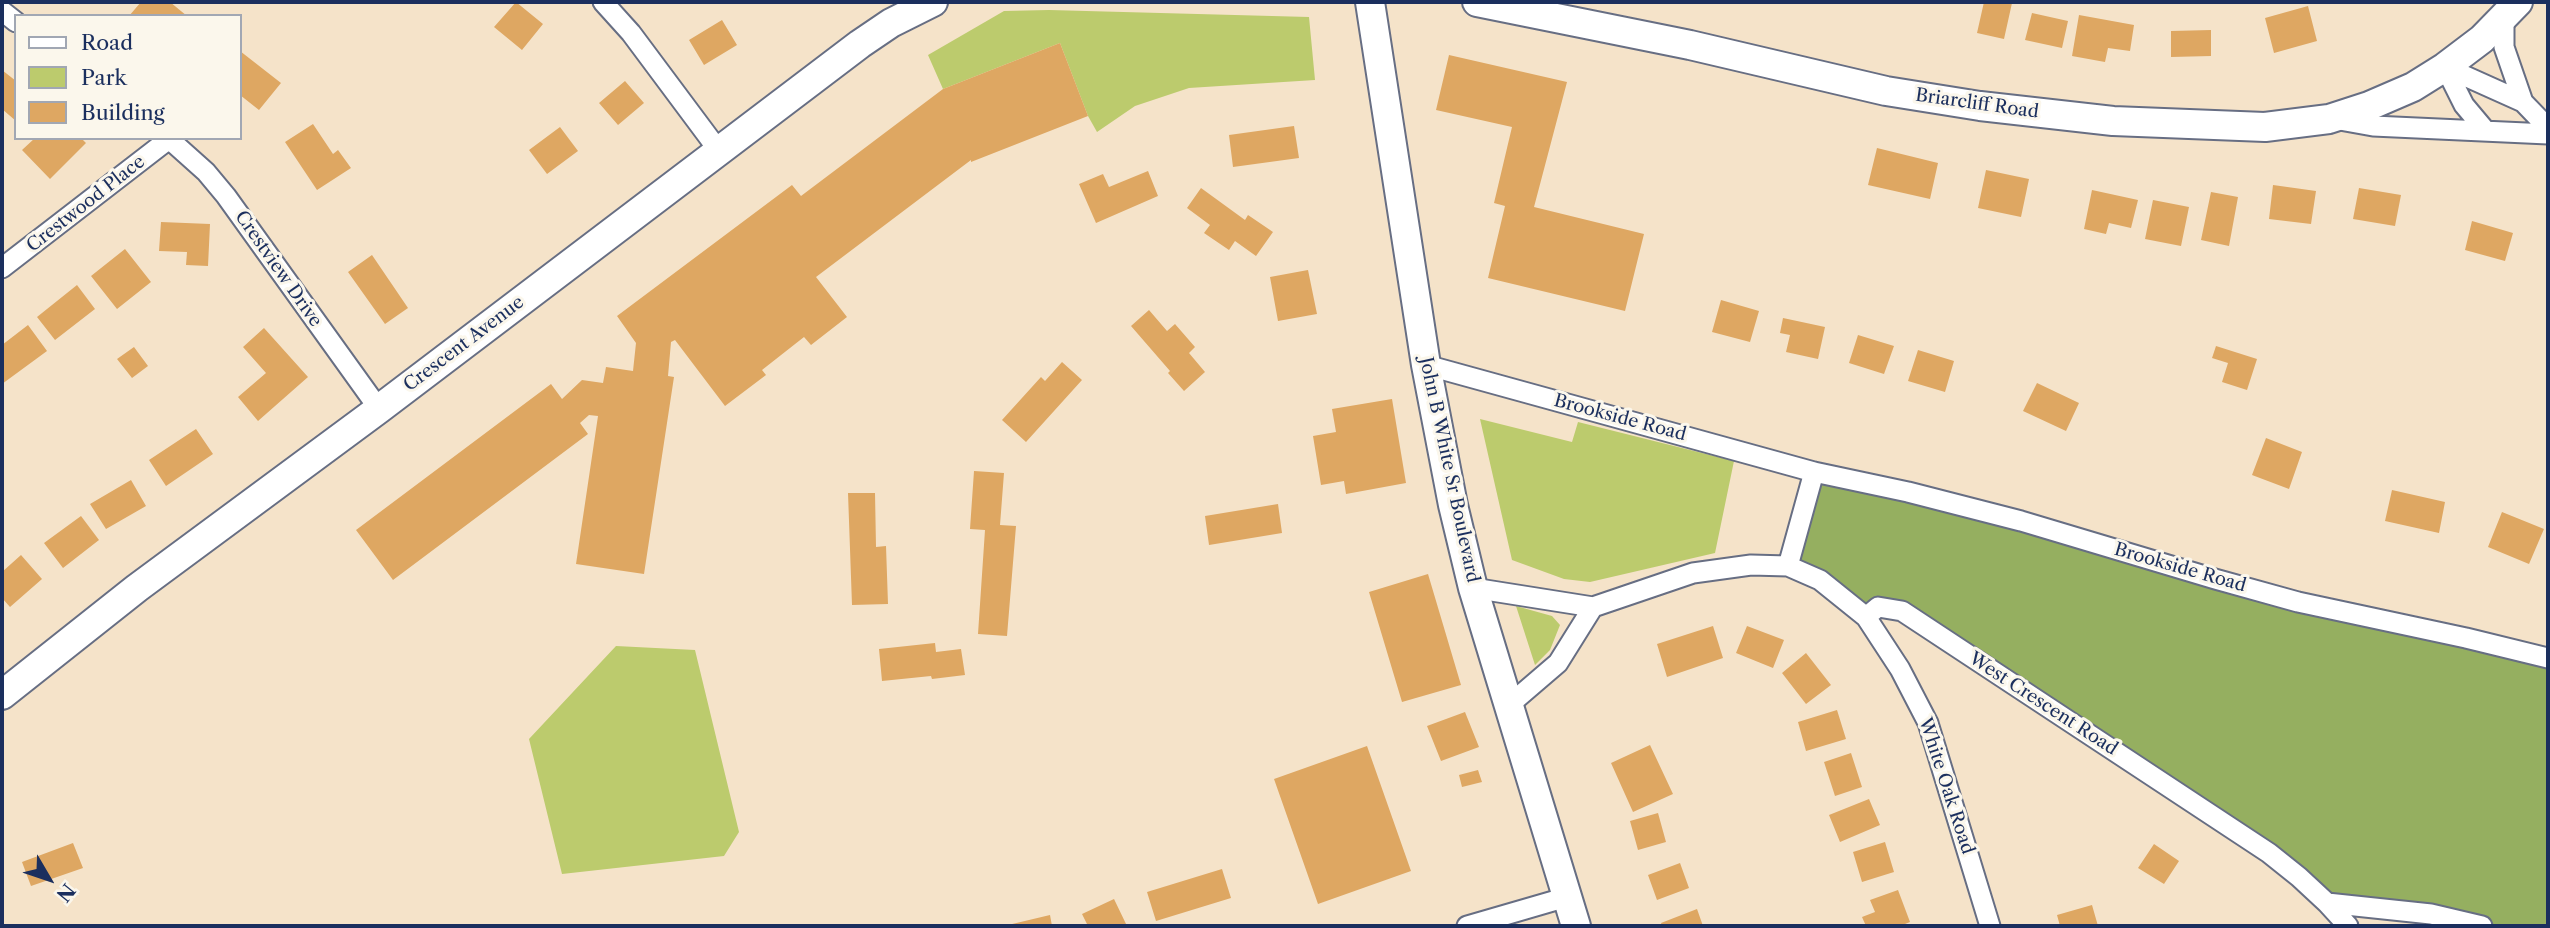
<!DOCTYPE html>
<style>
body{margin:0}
#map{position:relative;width:2550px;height:928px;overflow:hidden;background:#f5e3c9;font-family:"Libre Caslon Text",serif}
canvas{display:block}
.frame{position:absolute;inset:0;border:4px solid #1b2f5e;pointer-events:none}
.legend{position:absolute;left:14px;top:14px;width:228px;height:126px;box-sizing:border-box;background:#fbf7ec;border:2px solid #a1a7b3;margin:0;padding:9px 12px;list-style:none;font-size:21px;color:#1b2f5e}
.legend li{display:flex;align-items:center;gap:14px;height:35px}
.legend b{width:35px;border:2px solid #a1a7b3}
.north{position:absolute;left:14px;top:844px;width:70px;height:70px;-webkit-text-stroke:5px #fbf7ec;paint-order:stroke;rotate:129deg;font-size:19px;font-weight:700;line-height:28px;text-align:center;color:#1b2f5e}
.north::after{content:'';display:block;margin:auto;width:24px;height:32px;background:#1b2f5e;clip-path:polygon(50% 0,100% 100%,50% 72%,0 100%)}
</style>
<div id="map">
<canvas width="2550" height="928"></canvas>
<div class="frame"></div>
<ul class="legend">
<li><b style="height:9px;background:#fff"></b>Road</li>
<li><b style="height:19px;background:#bccb6d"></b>Park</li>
<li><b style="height:19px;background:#dea762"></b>Building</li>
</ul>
<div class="north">N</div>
</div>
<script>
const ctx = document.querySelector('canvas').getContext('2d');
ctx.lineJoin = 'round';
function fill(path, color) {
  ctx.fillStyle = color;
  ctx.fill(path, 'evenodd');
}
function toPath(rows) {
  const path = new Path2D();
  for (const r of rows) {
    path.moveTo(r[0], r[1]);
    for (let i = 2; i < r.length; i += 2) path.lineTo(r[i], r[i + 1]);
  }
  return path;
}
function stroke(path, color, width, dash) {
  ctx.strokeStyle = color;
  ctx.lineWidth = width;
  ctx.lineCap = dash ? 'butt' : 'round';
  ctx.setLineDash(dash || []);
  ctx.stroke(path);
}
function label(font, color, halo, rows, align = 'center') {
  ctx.font = font + ' "Libre Caslon Text",serif';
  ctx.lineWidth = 6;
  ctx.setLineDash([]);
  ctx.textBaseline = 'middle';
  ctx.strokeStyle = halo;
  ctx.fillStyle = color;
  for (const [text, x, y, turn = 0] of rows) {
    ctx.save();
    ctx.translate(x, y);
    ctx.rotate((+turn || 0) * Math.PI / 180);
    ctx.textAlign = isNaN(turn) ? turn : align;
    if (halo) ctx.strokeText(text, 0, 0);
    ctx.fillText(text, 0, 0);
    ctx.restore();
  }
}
fill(toPath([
 [1049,10,1309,17,1315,80,1189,88,1135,106,1097,132,1088,116,1060,43,943,89,928,55,1004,11],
 [1480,419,1572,442,1578,422,1734,461,1715,553,1590,582,1564,579,1512,560],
 [1516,606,1552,616,1560,625,1550,650,1535,665],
 [616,646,695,650,739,832,724,856,562,874,529,739]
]), '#bccb6d');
fill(toPath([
 [1814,472,2548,659,2548,926,2440,926,2327,903,1902,611,1866,617,1788,566]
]), '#95af60');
fill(toPath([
 [141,2,170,2,187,16,129,16],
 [516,2,543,24,522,50,494,27],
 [1984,2,2012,3,2004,39,1977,33],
 [2308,6,2317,41,2274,53,2265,18],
 [2032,13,2068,21,2062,48,2025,40],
 [2079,15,2134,25,2130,51,2108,48,2105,62,2072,56],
 [722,20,737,45,704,65,689,40],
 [2211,30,2211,56,2171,57,2171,31],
 [1060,43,1088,116,971,162,971,160,816,277,847,317,811,345,804,337,762,370,766,375,725,406,675,340,671,342,668,376,674,377,644,574,576,564,598,416,589,415,580,423,588,434,393,580,356,530,551,384,562,399,582,380,603,383,606,367,633,371,636,343,617,316,792,185,801,196,943,89],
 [240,51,281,83,259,110,240,95],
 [1449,55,1567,82,1534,207,1644,234,1625,311,1488,278,1505,206,1494,203,1512,127,1436,110],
 [2,70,16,81,16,121,2,109],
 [625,81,644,103,618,125,599,103],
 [313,124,333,154,338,150,351,168,317,190,285,142],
 [1294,126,1299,158,1233,167,1229,135],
 [560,127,578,151,547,174,529,150],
 [35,138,81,138,86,143,50,179,22,150],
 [1877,148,1938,163,1930,199,1868,185],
 [1986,170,2029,179,2021,217,1978,208],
 [1148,171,1158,196,1096,223,1079,184,1103,174,1109,187],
 [2273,185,2316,191,2311,224,2269,219],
 [1201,188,1245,220,1248,215,1273,232,1256,256,1235,241,1229,250,1204,233,1210,225,1187,208],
 [2359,188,2401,195,2395,226,2353,219],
 [2092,190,2138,200,2131,228,2109,223,2106,234,2084,229],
 [2211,192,2238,197,2229,246,2201,240],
 [2153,200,2189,207,2181,246,2145,239],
 [2472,221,2513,233,2505,261,2465,250],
 [161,222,210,224,208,266,186,265,187,252,159,251],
 [125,249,151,282,117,309,91,276],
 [372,255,408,308,385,324,348,272],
 [1308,270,1317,314,1278,321,1270,277],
 [77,285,95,309,55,340,37,317],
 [1721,300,1759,311,1750,342,1712,332],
 [1149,310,1167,331,1175,324,1195,347,1189,353,1205,372,1184,391,1168,373,1170,371,1131,326],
 [1783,318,1825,327,1818,359,1786,352,1790,335,1780,333],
 [28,325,47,351,2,384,2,345],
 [264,328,308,377,258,421,238,397,266,373,243,347],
 [1858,335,1894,346,1884,374,1849,363],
 [2216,346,2257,359,2247,390,2222,382,2228,363,2212,358],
 [134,347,148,366,132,378,117,359],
 [1918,350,1954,361,1945,392,1908,381],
 [1062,362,1082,380,1026,442,1002,420,1041,377,1045,381],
 [2037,383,2079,403,2066,431,2023,411],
 [1392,399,1406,483,1346,494,1344,481,1321,485,1313,436,1336,432,1332,409],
 [196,429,213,454,166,486,149,460],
 [2266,438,2302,452,2289,489,2252,475],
 [974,471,1004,473,1000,525,1016,526,1007,636,978,634,985,530,970,529],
 [131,480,146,506,106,529,90,504],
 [2392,490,2445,502,2439,533,2385,521],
 [848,493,875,493,876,547,886,546,888,604,852,605],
 [1278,504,1282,533,1209,545,1205,516],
 [2502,512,2544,529,2529,564,2488,547],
 [81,516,99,540,63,568,44,543],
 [21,555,42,579,10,607,2,598,2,572],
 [1428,574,1461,685,1402,702,1369,592],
 [1713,626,1723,658,1667,677,1657,644],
 [1747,626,1784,640,1773,668,1736,653],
 [935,643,936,652,961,649,965,675,932,679,931,676,882,681,879,649],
 [1806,653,1831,685,1806,704,1782,673],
 [1837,710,1846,739,1806,751,1798,722],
 [1465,712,1479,747,1441,761,1427,726],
 [1650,745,1673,794,1633,812,1611,763],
 [1367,746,1411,871,1318,904,1274,779],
 [1851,753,1862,787,1835,796,1824,762],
 [1478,770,1482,782,1462,787,1459,775],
 [1869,799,1880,825,1840,842,1829,815],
 [1658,813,1666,842,1638,850,1630,821],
 [1885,842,1894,872,1862,882,1853,852],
 [73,843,83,868,31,886,22,862],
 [2154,844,2179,861,2164,884,2138,868],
 [1680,863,1689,888,1657,900,1648,875],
 [1222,869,1231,898,1156,921,1147,892],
 [1898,890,1910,922,1900,926,1866,926,1862,917,1875,912,1870,900],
 [1114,899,1127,926,1088,926,1082,914],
 [2092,905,2098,926,2060,926,2057,915],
 [1697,909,1703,926,1662,926,1661,923],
 [1050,915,1052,926,1008,926,1008,925]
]), '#dea762');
const street = toPath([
 [603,2,631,33,719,151],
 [2,11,16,22],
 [2504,18,2504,47,2523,102],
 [2445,67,2523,102,2548,128],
 [2445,67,2464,105,2485,130],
 [2334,119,2373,126,2548,134],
 [168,138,206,172,226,196,379,409],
 [2,268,169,139],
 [1426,365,1814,472,1908,492,2021,521,2215,579,2298,602,2466,638,2548,658],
 [1788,566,1814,472],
 [1473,588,1593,607,1693,573,1751,565,1788,566,1820,580,1866,617,1900,669,1928,723,1990,926],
 [1866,617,1878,607,1902,611,2269,853,2299,877,2327,903,2431,914,2482,926],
 [1509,705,1558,663,1593,607],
 [2327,903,2348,926],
 [1467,926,1567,897]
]);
const secondary = toPath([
 [1370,2,1426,365,1453,505,1473,588,1576,926],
 [1477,2,1690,45,1886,91,1980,106,2113,121,2265,127,2329,119,2369,106,2413,87,2445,67,2482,39,2518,2],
 [2,695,137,588,379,409,860,44,891,23,933,2]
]);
stroke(street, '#676e83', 23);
stroke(secondary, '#676e83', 32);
stroke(street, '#fff', 19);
stroke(secondary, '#fff', 28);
label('18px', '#1b2f5e', '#fbf7ec', [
 ["Briarcliff Road",1977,104,8],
 ["Crestwood Place",86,204,-38],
 ["Crestview Drive",278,269,55],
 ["Crescent Avenue",464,344,-37],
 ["Brookside Road",1620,418,15],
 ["John B White Sr Boulevard",1449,470,78],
 ["Brookside Road",2180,568,16],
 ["West Crescent Road",2043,704,33],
 ["White Oak Road",1946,786,72]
]);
</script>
